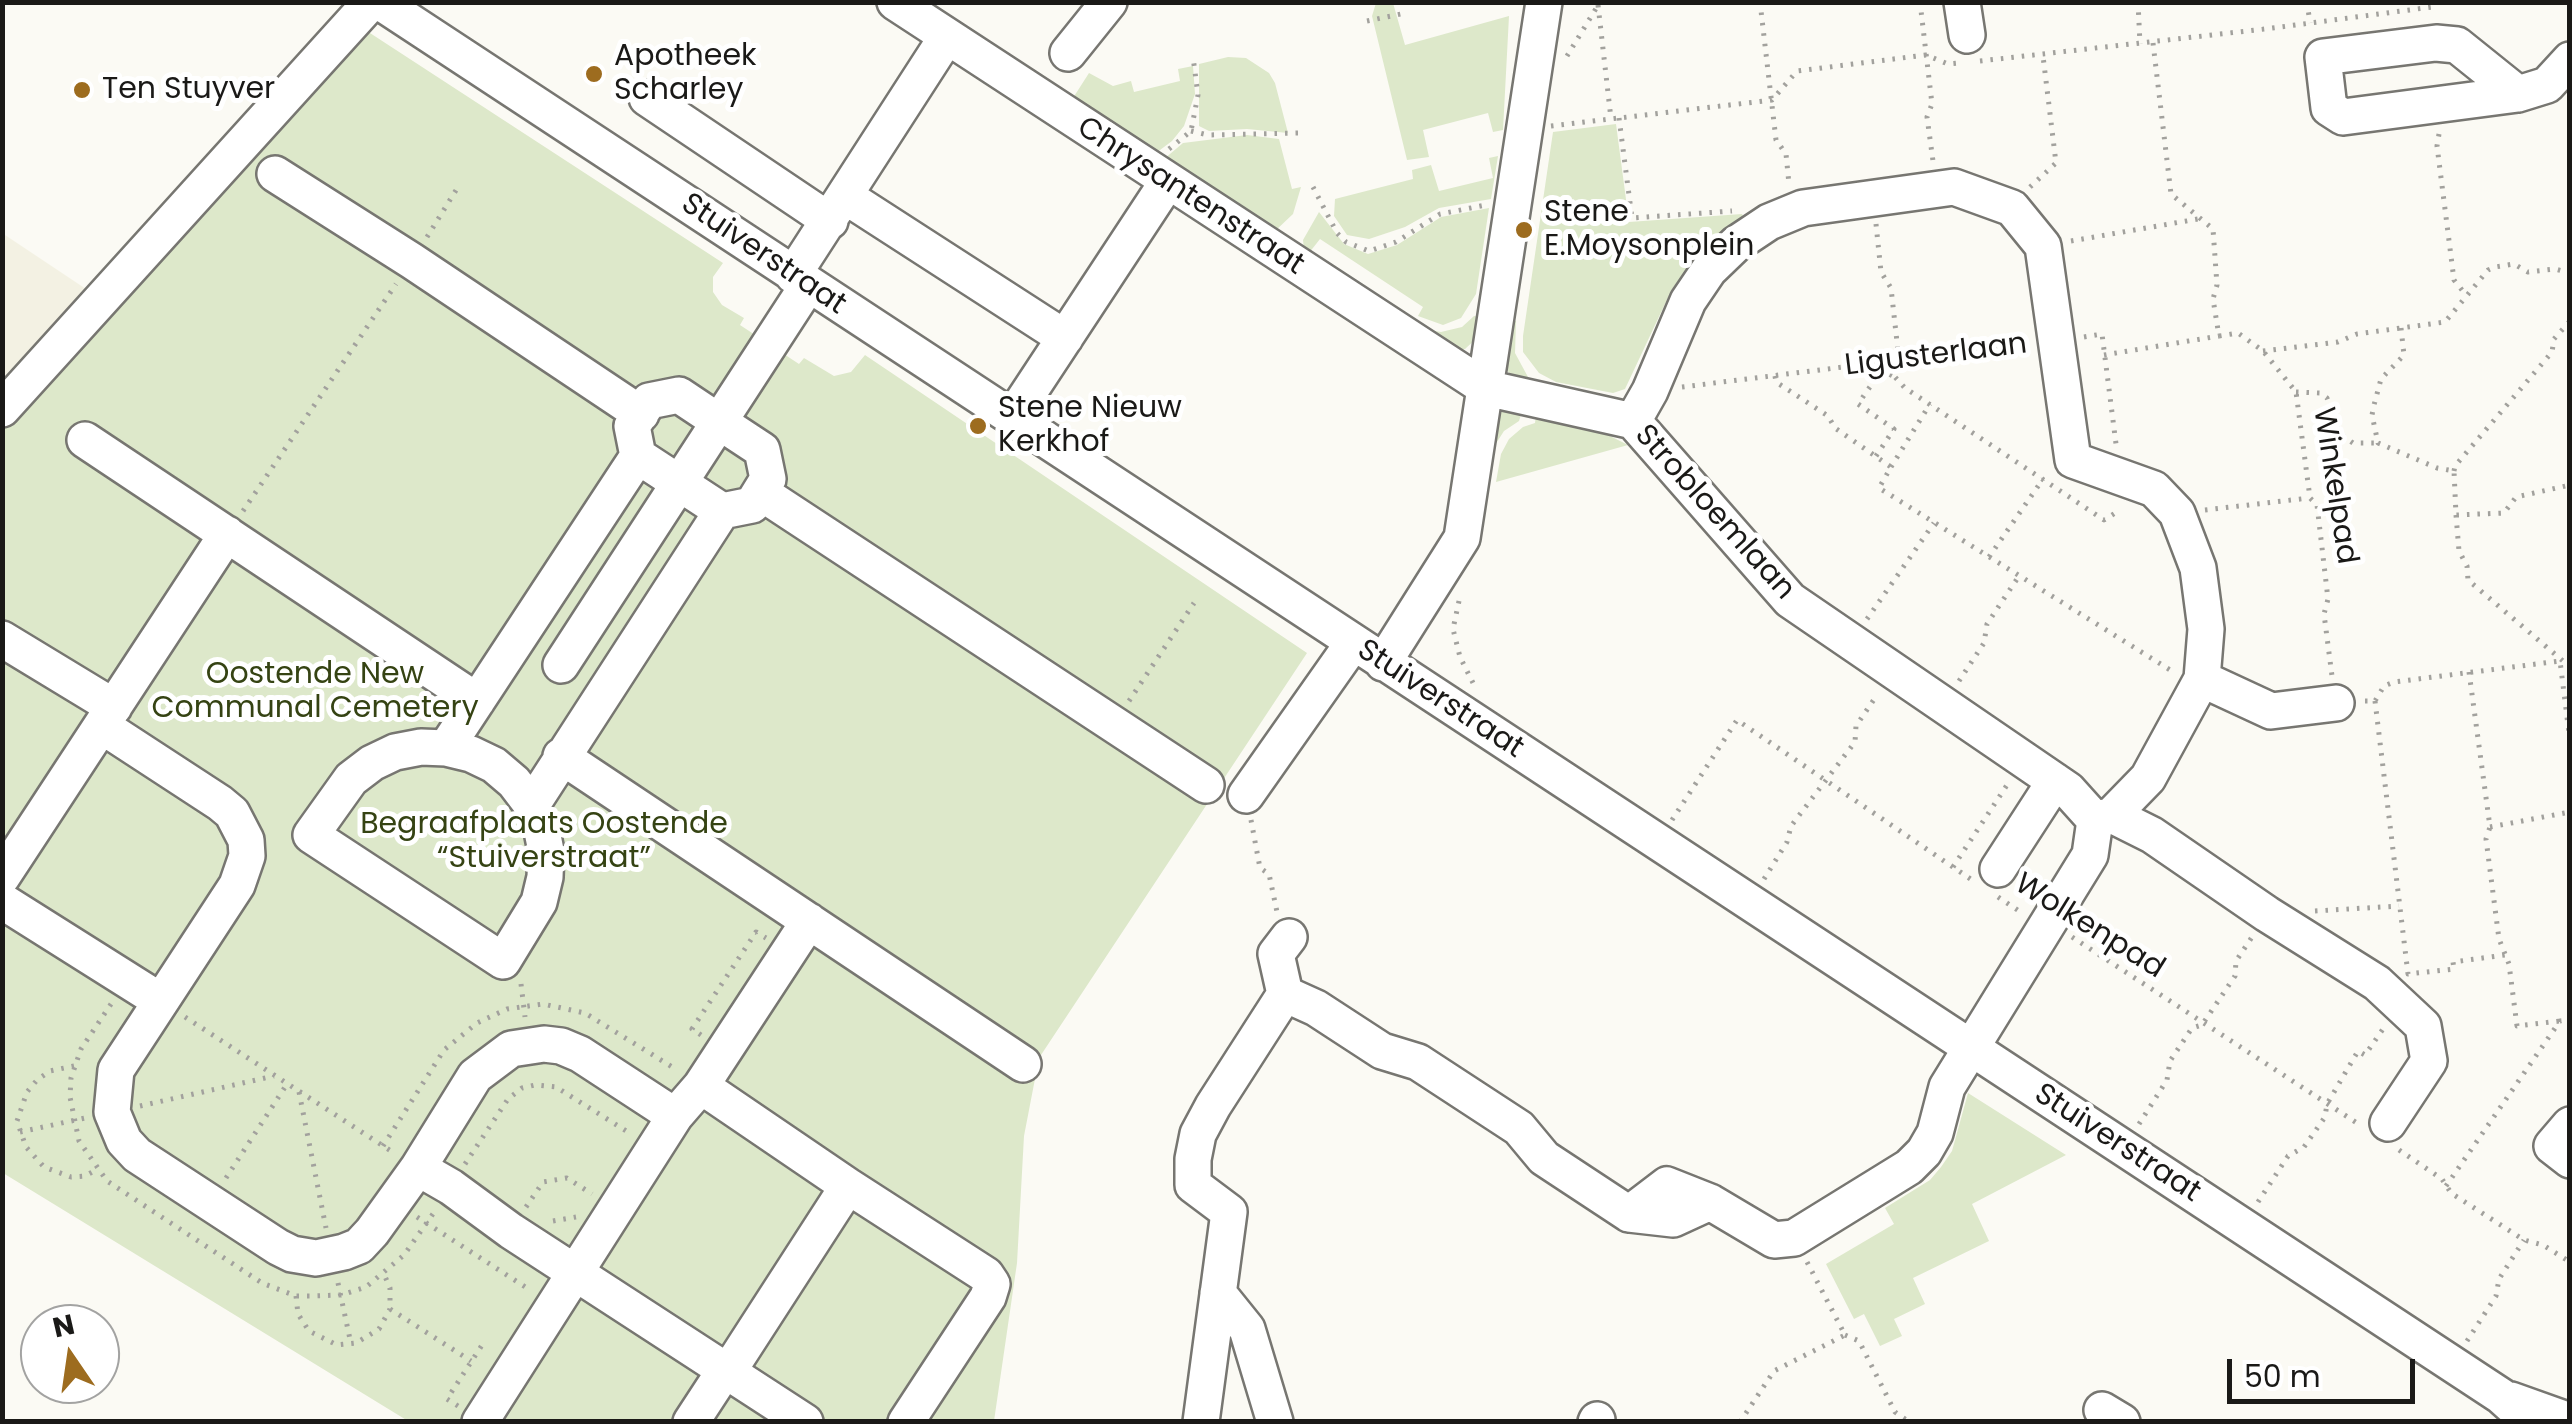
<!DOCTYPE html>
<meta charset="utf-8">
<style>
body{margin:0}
#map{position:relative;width:2572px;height:1424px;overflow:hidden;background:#fbfaf4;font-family:Poppins,sans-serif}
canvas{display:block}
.frame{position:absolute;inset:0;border:5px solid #1a1917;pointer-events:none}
.north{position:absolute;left:20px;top:1304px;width:100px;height:100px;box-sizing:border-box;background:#fff;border:2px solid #a3a3a2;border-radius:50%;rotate:347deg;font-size:28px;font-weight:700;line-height:40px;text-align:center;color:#1a1917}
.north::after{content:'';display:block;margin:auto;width:35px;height:45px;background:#9d6c1f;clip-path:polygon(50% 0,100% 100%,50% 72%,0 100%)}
.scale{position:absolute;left:2227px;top:1359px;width:188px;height:45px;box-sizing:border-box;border:5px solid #1a1917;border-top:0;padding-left:12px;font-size:30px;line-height:35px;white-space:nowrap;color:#1a1917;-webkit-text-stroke:8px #fff;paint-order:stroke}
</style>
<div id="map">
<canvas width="2572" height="1424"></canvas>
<div class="frame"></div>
<div class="north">N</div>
<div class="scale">50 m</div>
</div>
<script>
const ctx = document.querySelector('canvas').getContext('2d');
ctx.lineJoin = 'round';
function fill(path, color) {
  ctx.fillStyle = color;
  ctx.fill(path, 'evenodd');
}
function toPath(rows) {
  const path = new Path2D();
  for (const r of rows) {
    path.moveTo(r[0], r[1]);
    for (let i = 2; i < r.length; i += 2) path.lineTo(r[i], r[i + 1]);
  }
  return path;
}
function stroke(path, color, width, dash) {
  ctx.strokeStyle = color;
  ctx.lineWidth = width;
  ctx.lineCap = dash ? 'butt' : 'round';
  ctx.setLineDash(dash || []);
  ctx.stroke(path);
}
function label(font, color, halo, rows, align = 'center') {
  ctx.font = font + ' Poppins,sans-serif';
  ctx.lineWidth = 10;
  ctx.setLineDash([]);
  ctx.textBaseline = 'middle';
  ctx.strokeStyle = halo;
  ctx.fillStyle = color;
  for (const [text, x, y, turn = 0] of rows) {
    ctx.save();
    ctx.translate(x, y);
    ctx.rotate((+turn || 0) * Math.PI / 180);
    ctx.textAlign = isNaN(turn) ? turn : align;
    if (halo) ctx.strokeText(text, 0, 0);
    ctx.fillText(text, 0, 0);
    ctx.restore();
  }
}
fill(toPath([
 [2,233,98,297,2,400]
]), '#f3f1e3');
fill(toPath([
 [1376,3,1393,3,1405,45,1509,16,1503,130,1493,132,1488,113,1423,130,1429,157,1407,160,1372,16],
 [350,20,723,263,713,277,713,292,722,305,744,318,740,325,799,364,804,358,834,376,851,372,865,355,1307,653,1039,1058,1024,1136,1017,1263,994,1421,408,1421,3,1173,2,400],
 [1228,57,1246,58,1269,73,1275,83,1288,133,1247,129,1209,131,1199,126,1199,64],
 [1193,66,1195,94,1184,126,1172,141,1156,153,1073,98,1089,73,1113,86,1131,81,1134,92,1180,81,1178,69],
 [1616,124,1629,222,1742,214,1744,218,1698,254,1672,289,1625,389,1613,393,1556,382,1539,373,1523,352,1523,336,1553,132],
 [1247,135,1279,139,1292,189,1301,187,1293,214,1274,232,1164,159,1183,143],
 [1498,156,1491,199,1439,208,1405,227,1369,239,1347,235,1334,216,1335,199,1413,179,1412,170,1431,165,1439,191,1493,178,1489,158],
 [1489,208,1476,294,1461,318,1443,325,1418,316,1423,307,1320,239,1309,253,1304,250,1303,240,1319,212,1344,244,1368,254,1397,245,1441,217],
 [1474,316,1482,317,1479,336,1465,349,1457,350,1424,329,1441,332,1462,327],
 [1508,320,1516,321,1515,353,1528,377,1527,381,1511,375,1504,367],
 [1524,405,1519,421,1504,431,1495,445,1491,445,1497,414,1503,408],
 [1537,407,1602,432,1628,445,1496,482,1501,454,1509,439,1523,427,1535,423],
 [1968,1093,2066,1155,1972,1204,1989,1241,1913,1278,1925,1304,1894,1319,1902,1336,1880,1346,1864,1314,1854,1319,1826,1264,1894,1224,1885,1208,1930,1180,1941,1167,1952,1151]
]), '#dde8ca');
const minor = toPath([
 [380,2,2501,1396,2530,1422],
 [895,2,1486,388,1633,421,1790,600,2068,790,2095,820,2090,855,1947,1087,1935,1133,1924,1152,1909,1167,1794,1238,1774,1240,1710,1202,1667,1185,1629,1214],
 [1962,2,1967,35],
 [1068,53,1109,2],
 [2518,94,2457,45,2436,43,2323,57,2329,108,2343,117,2518,94,2547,85,2570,60],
 [647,98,830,221],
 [275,174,412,261,641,414],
 [845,196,1065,338],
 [793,275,946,38],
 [2,409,371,2],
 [1012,418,1168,181],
 [1633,421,1650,391,1688,301,1709,270,1736,244,1769,222,1803,208,1954,187,2012,208,2043,246,2073,460,2154,489,2177,513,2198,568,2206,629,2202,679,2271,711,2336,703],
 [85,440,477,701],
 [760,492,1206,785],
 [2,639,114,707],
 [1383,663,1462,538,1544,2],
 [561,665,808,285],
 [102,726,220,803,232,813,246,840,247,856,237,885,116,1070,112,1112,124,1141,137,1155,278,1247,292,1254,316,1258,344,1252,359,1246,372,1232,418,1168,475,1076,511,1049,544,1044,561,1046,580,1054,675,1116],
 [421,747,446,748,471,754,494,765,514,782,530,803,541,826,546,851,545,877,539,902,503,961,311,835,351,779,372,763,395,752,421,747],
 [446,748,638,456],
 [561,756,1023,1064],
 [1246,795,1353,643],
 [530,803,535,800,722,511,752,505,768,479,762,450,721,423,679,395,649,401,632,426,638,456,722,511],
 [2112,815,2148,778,2202,679],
 [2095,820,2112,815,2152,835,2267,914,2377,983,2423,1026,2429,1061,2388,1123],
 [1998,869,2055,781],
 [2,877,227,534],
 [2,901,159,1000],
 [1285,994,1276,954,1289,937],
 [701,1086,848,1186,986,1275,992,1284,988,1297,906,1422],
 [2570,1125,2552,1146,2570,1160],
 [418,1168,451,1187,511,1231,805,1422],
 [1218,1293,1247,1329,1275,1422],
 [2511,1400,2570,1421],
 [2102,1410,2122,1422],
 [480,1422,675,1116,701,1086,809,921],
 [691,1422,725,1370,733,1364,848,1186],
 [1201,1422,1229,1212,1193,1185,1193,1159,1198,1134,1213,1106,1285,994,1316,1008,1382,1051,1418,1062,1519,1128,1544,1158,1629,1214,1673,1219,1710,1202],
 [1596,1422,1597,1420]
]);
stroke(minor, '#777671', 40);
stroke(toPath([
 [1760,2,1776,140,1786,154,1789,184],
 [1920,2,1932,104,1927,117,1933,161],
 [2138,2,2140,44],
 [2307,2,2310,23],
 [1598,5,1611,119],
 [1367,21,1401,14],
 [2153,43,2171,194,2213,229,2217,285,2213,299,2219,336,2238,333,2263,351,2296,392,2310,498,2317,505,2328,599,2324,614,2332,676],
 [1567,56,1600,2],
 [1980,61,2265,29,2432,7,2432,2],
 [1619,118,1632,218,1732,211],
 [1551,126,1772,100,1797,71,1926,55,1948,64,1959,63],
 [1191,131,1208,135,1298,133],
 [2439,134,2437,146,2454,280,2466,295],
 [1169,149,1191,131,1198,95,1193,57],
 [1313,187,1337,233,1346,242,1369,251,1396,242,1440,214,1486,205],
 [2030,187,2056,163,2043,56],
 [1876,224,1881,272,1891,288,1899,360,1895,377,1905,388,2104,520,2120,510],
 [427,237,458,187],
 [2071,241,2198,219],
 [2401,328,2404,355,2381,379,2374,405,2372,415,2378,443,2437,468,2454,471,2456,515,2504,513,2516,497,2570,485],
 [2084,337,2102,334,2116,444],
 [2263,351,2338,342,2357,334,2445,322,2488,270,2495,267,2514,264,2528,272,2555,269,2570,273],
 [2104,355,2219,336],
 [1871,365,1895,377],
 [1775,376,1776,382,1828,416,1835,428,1891,467,1879,488,2175,673],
 [1682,387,2029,344],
 [2296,392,2320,393,2327,398,2340,434,2353,443,2378,443],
 [1876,456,1894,429,1858,404,1881,371],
 [1891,467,1930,404],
 [2454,471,2455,466,2552,352,2554,339,2570,321],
 [2205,510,2309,498],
 [243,511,396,284],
 [2456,515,2459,551,2467,566,2468,580,2570,667],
 [1989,557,2043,479],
 [1459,601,1453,629,1460,657,1474,685],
 [1867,619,1934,523],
 [2469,672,2490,827,2486,839,2499,939,2509,964,2517,1026,2560,1021],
 [1959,681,1984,643,1987,624,2019,576],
 [1129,701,1194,603],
 [2365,701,2375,701,2384,686,2394,682,2560,661,2570,741],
 [2375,701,2408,974,2454,969,2453,962,2505,955],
 [1251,820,1260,868,1269,874,1277,912],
 [1672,820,1737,720,1972,880],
 [2490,827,2570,812],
 [1953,867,2009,782],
 [1764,879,1787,842,1791,826,1855,742,1856,726,1877,695],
 [1998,897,2022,913],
 [2315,911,2399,906],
 [2072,937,2360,1125],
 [521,984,525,1017],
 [111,1004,81,1049,71,1078,70,1097,79,1141,107,1181,262,1283,296,1296,312,1296,341,1295,366,1287,404,1255,435,1211],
 [185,1017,394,1153],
 [701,1035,692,1029,756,932,766,938],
 [74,1066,50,1071,37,1080,27,1092,17,1121,26,1147,44,1167,71,1177,85,1176,96,1170],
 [299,1092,326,1228],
 [140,1106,274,1076],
 [2139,1124,2167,1080,2170,1061,2192,1028,2202,1025,2235,976,2236,961,2252,937],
 [20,1132,85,1118],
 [383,1146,444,1050,477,1023,507,1009,543,1004,585,1013,677,1070],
 [2399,1150,2442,1179,2451,1193,2524,1240,2543,1245,2570,1262],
 [465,1164,508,1099,522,1088,535,1085,556,1087,631,1134],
 [226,1178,287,1084],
 [2446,1186,2560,1021,2570,1020],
 [2258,1202,2288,1156,2304,1147,2325,1117,2327,1104,2358,1051,2365,1055,2383,1029],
 [526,1207,543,1182,567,1178,592,1194],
 [417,1217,530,1290],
 [553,1221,576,1217],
 [338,1283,351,1344],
 [296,1296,298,1314,309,1331,337,1345,356,1343,379,1329,390,1309,390,1288,384,1274],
 [390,1309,471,1361],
 [1845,1335,1859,1341,1895,1412,1909,1422],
 [2467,1341,2496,1296,2499,1279,2524,1240],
 [458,1406,447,1399,484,1342],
 [1740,1422,1774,1371,1845,1335,1807,1262]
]), '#a2a19d', 5, [2.5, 8]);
stroke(minor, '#fff', 35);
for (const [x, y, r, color] of [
 [594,74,10,"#9d6c1f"],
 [82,90,10,"#9d6c1f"],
 [1524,230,10,"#9d6c1f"],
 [978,426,10,"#9d6c1f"]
]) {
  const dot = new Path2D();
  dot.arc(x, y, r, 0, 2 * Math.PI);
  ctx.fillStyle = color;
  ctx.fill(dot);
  stroke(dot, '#fff', 4);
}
label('30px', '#1a1917', '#fff', [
 ["Apotheek",614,57],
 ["Scharley",614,91],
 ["Ten Stuyver",102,90],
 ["Stene",1544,213],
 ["E.Moysonplein",1544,247],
 ["Stene Nieuw",998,409],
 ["Kerkhof",998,443]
], 'left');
label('30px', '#1a1917', '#fff', [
 ["Chrysantenstraat",1190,197,33],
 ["Stuiverstraat",763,255,34],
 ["Ligusterlaan",1936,356,-7],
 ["Winkelpad",2334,486,81],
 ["Strobloemlaan",1714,513,48],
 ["Stuiverstraat",1440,700,33],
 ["Wolkenpad",2089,927,32],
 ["Stuiverstraat",2117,1144,33]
]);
label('30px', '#354313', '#fff', [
 ["Oostende New",315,675],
 ["Communal Cemetery",315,709],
 ["Begraafplaats Oostende",544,825],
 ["“Stuiverstraat”",544,859]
]);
</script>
